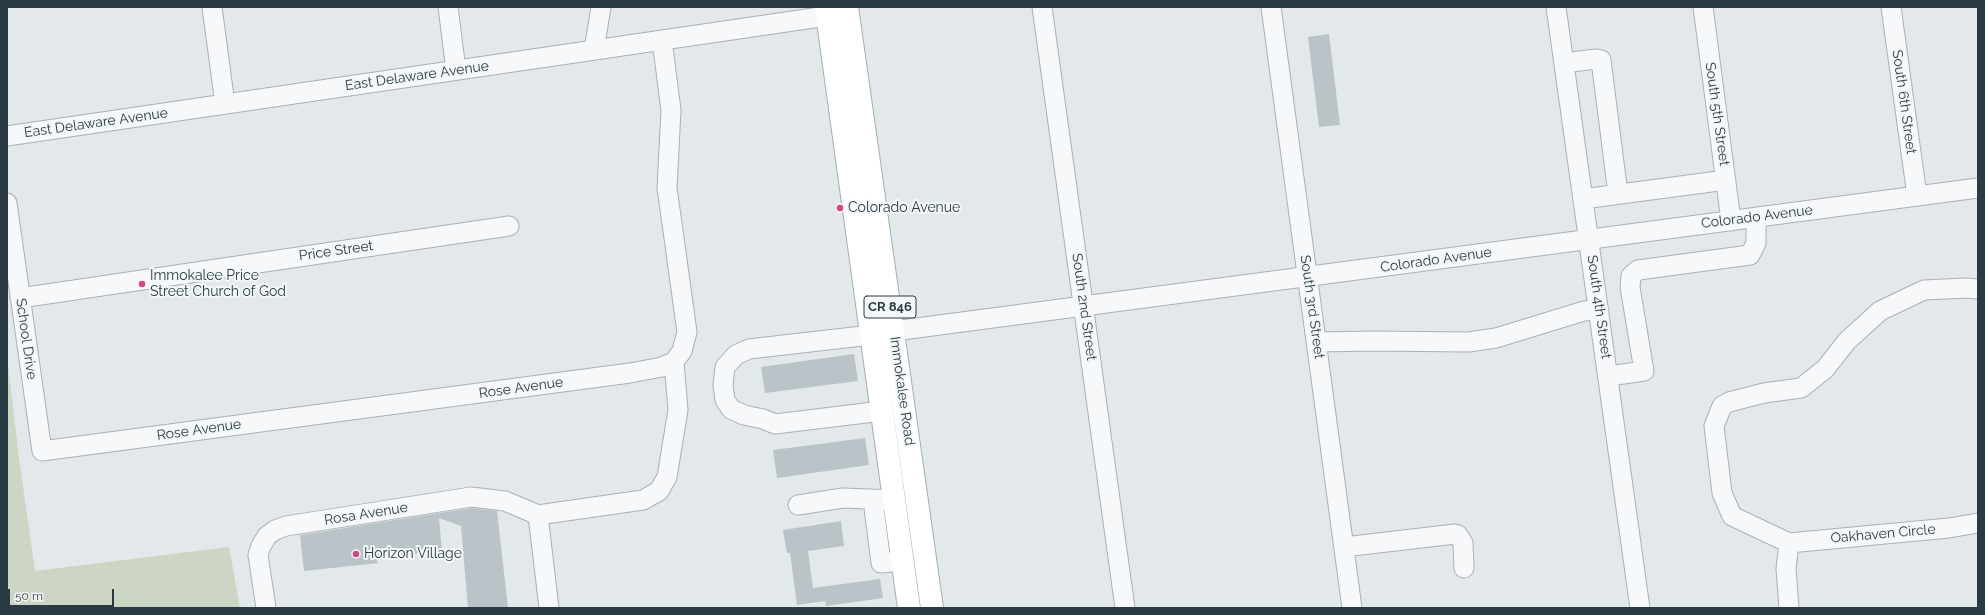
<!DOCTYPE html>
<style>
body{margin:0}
#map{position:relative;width:1985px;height:615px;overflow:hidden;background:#e3e8eb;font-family:Raleway,sans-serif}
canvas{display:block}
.frame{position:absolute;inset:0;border:8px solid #2b3b43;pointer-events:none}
.scale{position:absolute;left:8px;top:589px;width:106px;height:18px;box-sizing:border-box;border:2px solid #2b3b43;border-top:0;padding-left:5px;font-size:12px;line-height:14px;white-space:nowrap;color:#2b3b43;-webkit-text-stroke:3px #f3f7f8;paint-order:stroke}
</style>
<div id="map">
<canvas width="1985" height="615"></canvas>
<div class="frame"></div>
<div class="scale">50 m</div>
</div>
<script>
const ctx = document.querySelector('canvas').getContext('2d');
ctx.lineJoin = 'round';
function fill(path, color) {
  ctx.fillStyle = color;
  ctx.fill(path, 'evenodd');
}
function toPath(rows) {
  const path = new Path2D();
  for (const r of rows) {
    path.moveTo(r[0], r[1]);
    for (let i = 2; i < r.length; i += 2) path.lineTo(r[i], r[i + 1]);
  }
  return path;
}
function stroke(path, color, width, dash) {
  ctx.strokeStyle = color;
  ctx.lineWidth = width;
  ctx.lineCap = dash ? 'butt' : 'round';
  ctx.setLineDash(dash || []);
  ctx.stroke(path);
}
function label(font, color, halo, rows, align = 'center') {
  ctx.font = font + ' Raleway,sans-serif';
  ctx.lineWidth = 4;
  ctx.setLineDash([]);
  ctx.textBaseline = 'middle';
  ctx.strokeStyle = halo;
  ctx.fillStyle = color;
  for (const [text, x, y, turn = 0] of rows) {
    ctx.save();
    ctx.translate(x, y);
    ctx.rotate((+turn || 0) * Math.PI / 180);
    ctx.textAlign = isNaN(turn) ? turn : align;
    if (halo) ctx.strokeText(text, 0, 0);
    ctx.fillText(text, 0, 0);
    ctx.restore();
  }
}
fill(toPath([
 [7,356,19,458,35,571,229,547,240,608,7,608]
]), '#cdd5c4');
fill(toPath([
 [1329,34,1340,125,1319,127,1308,37],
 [854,354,858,381,765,393,761,367],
 [865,438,869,465,777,478,773,450],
 [471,508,497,511,508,608,468,608,461,526,439,518,442,552,376,557,378,563,304,571,300,535],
 [841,521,844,546,808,551,813,588,880,579,883,598,826,606,825,601,797,605,790,553,787,553,783,530]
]), '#bac3c8');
const minor = toPath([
 [212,7,225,104],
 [448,7,456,70],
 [1042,7,1125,608],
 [1271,7,1352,608],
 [1556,7,1640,608],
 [1703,7,1731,221],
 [1891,7,1917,196],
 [594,50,601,7],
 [1564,63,1596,59,1601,60,1618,194],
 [7,136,827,16],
 [1583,199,1726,180],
 [7,203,42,451,630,373,662,367,674,362,682,351,687,332,669,202,667,188,671,110,662,40],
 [1978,289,1966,288,1924,290,1880,311,1847,341,1825,369,1801,388,1764,393,1729,402,1722,406,1714,426,1722,493,1732,516,1789,543,1949,528,1978,523],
 [20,298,509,226],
 [894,331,1978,188],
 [871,335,749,349,736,355,725,367,723,385,725,400,731,409,744,415,763,419,775,424,882,411],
 [1317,342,1374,341,1468,342,1496,338,1584,311,1599,310],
 [1609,376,1644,371,1630,287,1631,276,1638,270,1750,255,1756,243,1756,217],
 [873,500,881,563,903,561],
 [798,505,843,498,894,500],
 [538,515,549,608],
 [1789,543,1786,569,1789,608],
 [1344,547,1455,534,1458,535,1463,543,1464,568],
 [266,608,258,555,261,546,267,536,275,530,286,526,471,497,505,501,538,515,643,500,659,491,667,477,678,410,674,362]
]);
const major = toPath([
 [826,7,909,608],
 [847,7,932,608]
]);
stroke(minor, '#a8b1b5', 21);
stroke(major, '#a2b0b7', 24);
stroke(minor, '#f6f8f9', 19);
stroke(major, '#fff', 22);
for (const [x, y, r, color] of [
 [840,208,4,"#cf4983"],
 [142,284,4,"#cf4983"],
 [356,554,4,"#cf4983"]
]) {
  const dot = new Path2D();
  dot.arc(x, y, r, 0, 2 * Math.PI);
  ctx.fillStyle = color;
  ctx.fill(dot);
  stroke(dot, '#f3f7f8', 1.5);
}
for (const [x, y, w] of [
 [890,307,52]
]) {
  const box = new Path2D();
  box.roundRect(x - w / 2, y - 11, w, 22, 3);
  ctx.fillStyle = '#f3f7f8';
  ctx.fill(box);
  stroke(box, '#2b3b43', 1);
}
label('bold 13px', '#2b3b43', null, [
 ["CR 846",890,307]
]);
label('14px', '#2b3b43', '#f3f7f8', [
 ["East Delaware Avenue",417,76,-8],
 ["South 6th Street",1904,102,82],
 ["South 5th Street",1717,114,82],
 ["East Delaware Avenue",96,123,-8],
 ["Colorado Avenue",1757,217,-7],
 ["Price Street",336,251,-8],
 ["Colorado Avenue",1436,260,-8],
 ["South 2nd Street",1084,307,82],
 ["South 3rd Street",1312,307,82],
 ["South 4th Street",1599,307,82],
 ["School Drive",26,339,82],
 ["Rose Avenue",521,388,-8],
 ["Immokalee Road",902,391,82],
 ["Rose Avenue",199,430,-8],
 ["Rosa Avenue",366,514,-9],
 ["Oakhaven Circle",1883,534,-5]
]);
label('14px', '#2b3b43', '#f3f7f8', [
 ["Colorado Avenue",848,208],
 ["Immokalee Price",150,276],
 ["Street Church of God",150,292],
 ["Horizon Village",364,554]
], 'left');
</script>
